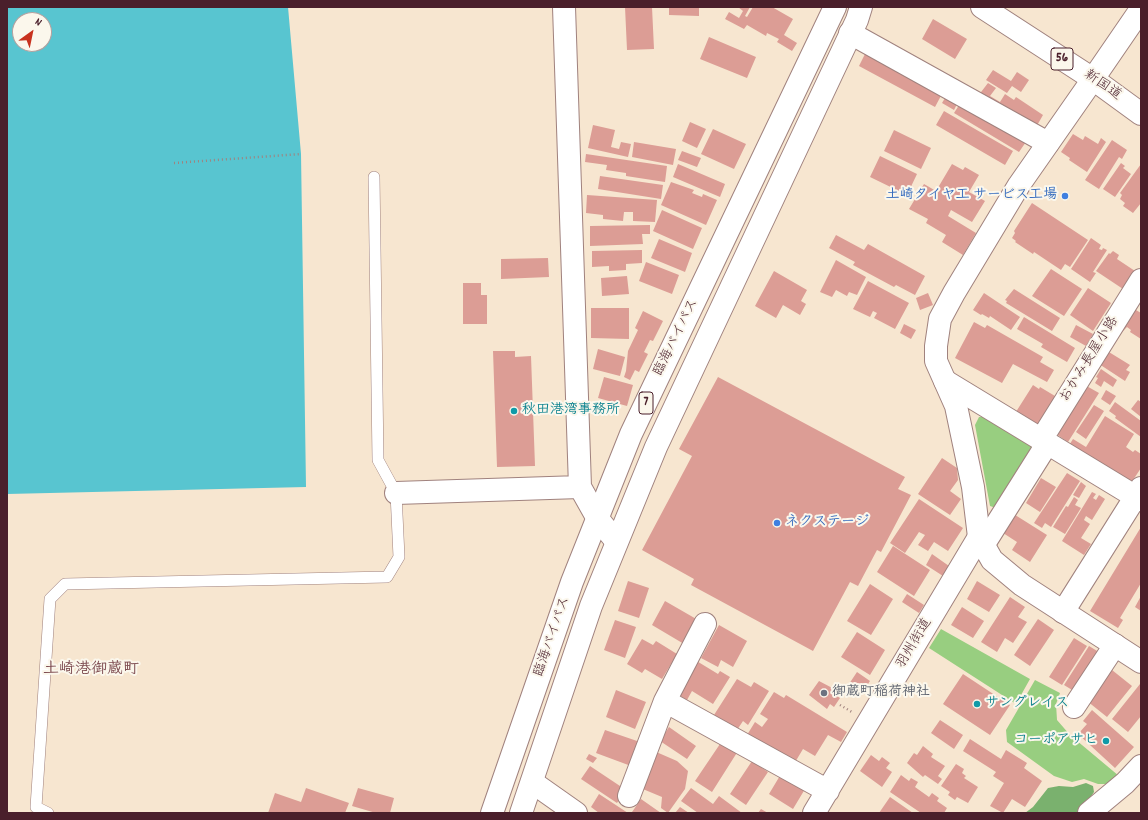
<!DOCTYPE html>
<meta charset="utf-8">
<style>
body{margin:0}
#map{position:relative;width:1148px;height:820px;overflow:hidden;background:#f7e6d0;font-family:Dekko,sans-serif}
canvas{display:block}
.frame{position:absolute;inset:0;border:8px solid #4a1f2b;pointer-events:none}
.north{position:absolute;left:12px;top:12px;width:40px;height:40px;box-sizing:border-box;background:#fbf7ec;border:1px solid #b4a19f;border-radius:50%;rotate:33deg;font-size:11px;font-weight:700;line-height:16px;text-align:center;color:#4a1f2b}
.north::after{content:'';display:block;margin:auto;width:14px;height:18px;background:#c8321e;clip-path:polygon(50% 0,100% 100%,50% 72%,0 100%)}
</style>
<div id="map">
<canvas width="1148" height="820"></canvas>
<div class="frame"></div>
<div class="north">N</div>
</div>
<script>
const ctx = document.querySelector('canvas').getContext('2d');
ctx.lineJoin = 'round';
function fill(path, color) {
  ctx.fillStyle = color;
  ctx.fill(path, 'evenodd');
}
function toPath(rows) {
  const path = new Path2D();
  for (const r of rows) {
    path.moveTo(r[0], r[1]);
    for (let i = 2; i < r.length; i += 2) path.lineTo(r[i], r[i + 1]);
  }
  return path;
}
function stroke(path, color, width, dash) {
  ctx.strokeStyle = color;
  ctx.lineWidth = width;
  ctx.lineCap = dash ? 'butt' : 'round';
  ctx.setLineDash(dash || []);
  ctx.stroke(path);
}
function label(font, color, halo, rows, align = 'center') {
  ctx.font = font + ' Dekko,"Klee One",sans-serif';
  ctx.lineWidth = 4;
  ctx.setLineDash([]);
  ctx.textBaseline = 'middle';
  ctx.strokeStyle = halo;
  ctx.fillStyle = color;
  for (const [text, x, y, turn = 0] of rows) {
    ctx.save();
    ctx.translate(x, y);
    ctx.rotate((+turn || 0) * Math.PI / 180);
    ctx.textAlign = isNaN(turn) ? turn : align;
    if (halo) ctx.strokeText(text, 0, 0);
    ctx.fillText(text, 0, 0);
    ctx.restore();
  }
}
fill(toPath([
 [991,416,1037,444,999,509,990,506,975,425,979,417],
 [941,629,1030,679,1016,704,929,648],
 [1035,680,1060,693,1056,704,1057,720,1070,735,1119,776,1108,784,1098,784,1084,779,1072,782,1054,776,1007,742,1006,730]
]), '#98ce80');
fill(toPath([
 [1086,783,1093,786,1094,792,1080,813,1025,813,1033,807,1048,788,1059,786,1073,787]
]), '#7ab16e');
fill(toPath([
 [7,7,288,7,301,154,306,487,7,494],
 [20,20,44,20,44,44,20,44]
]), '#58c5d0');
fill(toPath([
 [625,7,652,7,654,49,627,50],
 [669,7,699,7,699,16,669,15],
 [738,7,750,7,745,16,747,17,753,7,772,7,793,19,784,35,797,43,792,51,777,42,779,39,767,33,766,36,747,25,744,29,725,19,729,12,739,18,743,11],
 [933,19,967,39,955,59,922,39],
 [709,37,756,57,747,78,700,59],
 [867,50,943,92,935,107,859,66],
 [993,70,1011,81,1017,72,1029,80,1021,92,1012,86,1007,93,986,80],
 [988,83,996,88,990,96,1000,102,1005,94,1014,100,1016,97,1043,115,1035,129,978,96],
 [948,93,959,100,954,110,942,103],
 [963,99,1028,139,1019,152,954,113],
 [944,111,1013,151,1005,165,936,125],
 [690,122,706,129,697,148,682,141],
 [593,125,615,130,611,147,619,149,621,142,631,144,628,157,588,148],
 [713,129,746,144,734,169,701,154],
 [894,130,931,148,921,169,884,151],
 [1073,134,1083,140,1085,136,1098,144,1101,138,1106,142,1087,172,1069,160,1070,158,1061,152],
 [1112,140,1127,150,1122,159,1119,157,1099,189,1085,180],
 [634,142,676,149,673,165,632,157],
 [682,151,701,158,697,167,678,160],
 [586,154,667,166,665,182,626,176,626,173,606,170,607,165,585,162],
 [880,156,917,174,907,195,870,177],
 [1121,163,1125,166,1123,168,1131,174,1115,197,1103,189],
 [678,164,725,184,720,197,673,177],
 [952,164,963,170,965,167,979,175,969,192,985,201,972,222,951,210,948,216,976,233,963,255,942,242,946,235,926,223,928,219,909,209,924,184,936,191],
 [1141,164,1141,203,1133,213,1123,206,1125,203,1120,199,1122,195,1120,193],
 [600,176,663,185,661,199,598,189],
 [671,182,694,190,692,193,702,197,703,194,717,200,706,225,661,205],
 [587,195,657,200,655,222,633,221,633,212,624,212,623,221,603,219,603,215,586,213],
 [1032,203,1088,240,1070,267,1065,264,1061,270,1034,252,1033,254,1015,242,1016,241,1012,238,1015,233,1014,231],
 [662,210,702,228,693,249,653,231],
 [650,225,650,234,642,234,643,244,590,246,590,226],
 [836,235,864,250,868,244,925,276,915,295,896,285,894,287,853,265,855,262,829,248],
 [1091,238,1101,245,1099,249,1102,250,1103,248,1107,250,1093,272,1096,273,1090,282,1071,269],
 [659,239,692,253,685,272,651,258],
 [642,250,642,263,626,264,626,270,609,271,609,266,592,267,592,251],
 [1113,251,1119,255,1117,259,1138,273,1126,291,1096,271,1109,253,1110,254],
 [548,258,549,277,501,279,501,259],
 [836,260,866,277,857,295,849,292,847,296,836,290,832,297,820,292],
 [646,262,679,275,672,294,639,281],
 [1051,269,1082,289,1064,316,1032,296],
 [774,271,807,290,801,301,806,304,800,315,783,305,776,318,755,306],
 [627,276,629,294,602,296,601,278],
 [868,281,909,303,895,329,874,318,877,313,873,311,870,317,853,309],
 [463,283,481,283,481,295,487,295,487,324,463,324],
 [1088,288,1111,303,1093,331,1070,315],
 [1014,289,1060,318,1052,331,1006,303,1007,301,1005,300],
 [928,293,933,305,920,310,916,298],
 [984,293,1020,317,1011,330,990,316,989,318,982,314,981,315,973,310],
 [1131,307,1141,313,1141,339,1130,332,1131,330,1127,327,1122,332,1118,329],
 [591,308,629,308,629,339,591,338],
 [643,311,663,321,653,341,650,340,644,352,648,354,639,372,635,370,630,380,624,377,626,371,628,351,638,330,635,328],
 [1024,317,1075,348,1067,362,1041,347,1043,344,1017,329],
 [974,322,985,328,987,325,1043,357,1040,362,1054,370,1047,382,1013,364,1002,383,955,358],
 [904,324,916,330,911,339,900,333],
 [1076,325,1093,334,1086,346,1070,337],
 [598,349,625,357,620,376,593,369],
 [1104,349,1130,365,1126,370,1130,372,1125,381,1096,362],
 [493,351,515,351,515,357,531,356,535,466,497,467],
 [1101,369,1117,380,1113,387,1104,381,1101,387,1095,383,1098,378,1096,377],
 [604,377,633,385,627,406,598,398],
 [718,377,905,477,898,489,911,495,881,552,877,550,858,586,850,582,813,651,691,585,694,579,642,550,692,456,679,449],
 [1083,384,1099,393,1068,442,1053,432],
 [1033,385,1039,389,1040,387,1060,399,1039,431,1014,415],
 [1106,390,1116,396,1110,405,1101,399],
 [1138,400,1141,402,1141,417,1131,409],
 [1115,402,1141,421,1141,437,1115,418,1116,416,1109,411],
 [1094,405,1104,411,1086,439,1076,432],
 [1105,416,1134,434,1126,447,1133,452,1135,450,1141,454,1141,468,1131,483,1068,447,1073,439,1086,447],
 [942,458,957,468,958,480,950,491,961,499,950,515,918,494],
 [1067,473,1080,481,1051,527,1045,523,1042,528,1034,523],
 [1041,478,1056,487,1040,512,1026,503],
 [1081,482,1086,486,1079,498,1073,495],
 [1092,492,1096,494,1093,498,1096,500,1099,495,1105,499,1092,520,1086,516,1084,520,1090,524,1081,538,1091,544,1084,555,1062,541],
 [1074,497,1078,500,1075,505,1081,508,1065,534,1053,527,1066,506,1068,507],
 [919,499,963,528,948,551,934,542,928,551,918,545,925,535,919,532,905,553,890,543],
 [1012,513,1047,535,1030,562,1012,550,1017,542,1000,531],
 [1141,527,1141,583,1120,618,1123,620,1118,628,1090,611],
 [893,546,930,570,914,596,877,572],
 [932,554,949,566,943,576,926,565],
 [628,581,649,588,639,618,618,611],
 [977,581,1000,595,989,612,967,599],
 [870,584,893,599,871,635,847,621],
 [907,594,924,605,919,613,902,602],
 [1141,596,1141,611,1135,607],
 [1010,597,1025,607,1018,617,1027,622,1013,643,1005,638,997,652,981,642],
 [665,601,698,620,684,644,652,625],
 [962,607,984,621,973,638,951,625],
 [1038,619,1054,630,1030,666,1014,655],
 [615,620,636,627,625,658,604,650],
 [719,625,747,641,733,667,721,660,718,667,701,658],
 [857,632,885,650,870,675,841,657],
 [1074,638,1087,646,1062,685,1049,677],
 [642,639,653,645,656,641,677,654,662,679,645,669,642,673,627,664],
 [1089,646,1102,654,1077,693,1064,685],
 [695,660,718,674,720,671,730,677,713,704,692,691,687,700,675,693],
 [1112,670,1132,686,1107,717,1087,701],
 [857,672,870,681,862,693,849,684],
 [963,674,1010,705,990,735,943,704],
 [737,679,751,687,754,682,769,691,748,725,743,721,737,730,714,715],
 [819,681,838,691,835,695,840,698,834,707,830,704,827,709,809,695],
 [1140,684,1141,716,1128,732,1112,719],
 [616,690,646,702,635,729,606,717],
 [774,692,784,698,786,695,847,732,841,742,828,735,815,756,803,749,794,764,747,735,755,722,762,727,768,719,760,714],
 [1092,710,1134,747,1115,768,1078,734,1087,724,1083,721],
 [940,720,963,735,954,749,931,733],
 [669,727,696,746,687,759,660,741],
 [605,730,640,742,631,766,596,753],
 [970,739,1001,759,1006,750,1027,763,1024,768,1042,781,1025,807,1012,799,1003,813,990,806,1004,783,993,776,996,772,963,751],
 [722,741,738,751,712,792,695,781],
 [923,746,933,754,931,757,945,766,938,776,942,779,938,784,925,775,923,777,907,763,914,753,917,755],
 [654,751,677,761,688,771,685,789,668,813,661,808,662,797,638,787],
 [589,754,597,758,593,763,586,759],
 [871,755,879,761,882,757,890,763,886,768,892,772,882,787,860,771],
 [752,761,768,772,746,805,730,794],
 [956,764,964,769,962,773,966,776,964,778,978,787,968,803,957,797,955,800,948,795,950,792,941,786],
 [590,766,626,790,617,803,581,779],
 [781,774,805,789,793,809,769,794],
 [901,775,909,781,911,778,918,782,915,787,929,797,932,793,939,798,937,801,947,808,944,813,921,813,890,792],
 [306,788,349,803,345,813,268,813,275,793,301,802],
 [358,788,394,798,390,813,376,813,352,806],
 [691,788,713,804,719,796,742,813,698,813,681,801],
 [599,794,628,813,599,813,591,807],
 [890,797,913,813,879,813],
 [641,799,661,813,632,812],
 [680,807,689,813,675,813],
 [761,809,768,813,758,813]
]), '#dc9d95');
const service = toPath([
 [48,813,36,807,50,599,65,584,387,577,399,557,396,493,378,460,374,177]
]);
const minor = toPath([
 [850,33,1048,143],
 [1093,79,1141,9],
 [945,381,1141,500],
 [1041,440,1141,280],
 [984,544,1047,444],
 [1063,612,1141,488],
 [665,701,828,791],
 [1074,707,1115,645],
 [532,782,576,813],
 [629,796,665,701,705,624],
 [814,813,979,537],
 [1089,813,1125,783,1141,766]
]);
const tertiary = toPath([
 [564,7,580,487,598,519,616,541],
 [1093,79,1019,185,954,293,940,319,936,346,936,361,956,406,973,487,979,537,992,560,1022,585,1141,662],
 [396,493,580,487]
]);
const primary = toPath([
 [982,7,1093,79,1141,114]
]);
const trunk = toPath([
 [492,813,572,582,631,434,835,7],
 [521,813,591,606,656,447,857,20,861,7]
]);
stroke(service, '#a0827e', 12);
stroke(minor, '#a0827e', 24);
stroke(tertiary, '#a0827e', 24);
stroke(primary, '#a0827e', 24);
stroke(trunk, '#a0827e', 24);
stroke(toPath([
 [174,163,301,154],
 [840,705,852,712]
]), '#a0827e', 2.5, [1, 3]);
stroke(service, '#fff', 11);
stroke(minor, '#fff', 22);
stroke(tertiary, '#fff', 22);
stroke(primary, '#fff', 22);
stroke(trunk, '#fff', 22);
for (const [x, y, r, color] of [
 [1065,196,4,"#3f7fe0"],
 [514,411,4,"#0f9aa8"],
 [777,523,4,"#3f7fe0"],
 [824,693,4,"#6b7280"],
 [977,704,4,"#0f9aa8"],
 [1106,741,4,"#0f9aa8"]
]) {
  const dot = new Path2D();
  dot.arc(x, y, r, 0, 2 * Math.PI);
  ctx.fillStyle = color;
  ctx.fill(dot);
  stroke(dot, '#fbf7ec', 1.5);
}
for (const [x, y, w] of [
 [1062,59,22],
 [646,403,14]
]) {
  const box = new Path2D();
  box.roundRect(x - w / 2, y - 11, w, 22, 3);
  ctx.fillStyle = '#fbf7ec';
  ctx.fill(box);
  stroke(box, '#4a1f2b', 1);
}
label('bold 13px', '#4a1f2b', null, [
 ["56",1062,59],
 ["7",646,403]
]);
label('14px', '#4a1f2b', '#fbf7ec', [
 ["新国道",1102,86,35],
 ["臨海バイパス",677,338,-64],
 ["おかみ長屋小路",1090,360,-58],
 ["臨海バイパス",553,637,-71],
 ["羽州街道",915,644,-59]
]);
label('bold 14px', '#366cbe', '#fbf7ec', [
 ["土崎タイヤ工 サービス工場",1057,196],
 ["ネクステージ",785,523,"left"]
], 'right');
label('bold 14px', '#0d838f', '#fbf7ec', [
 ["秋田港湾事務所",522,411],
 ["サングレイス",985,704],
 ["コーポアサヒ",1098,741,"right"]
], 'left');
label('bold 14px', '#5b616d', '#fbf7ec', [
 ["御蔵町稲荷神社",832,693]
], 'left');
label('bold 16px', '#7d4b50', '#fbf7ec', [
 ["土崎港御蔵町",91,671]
]);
</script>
